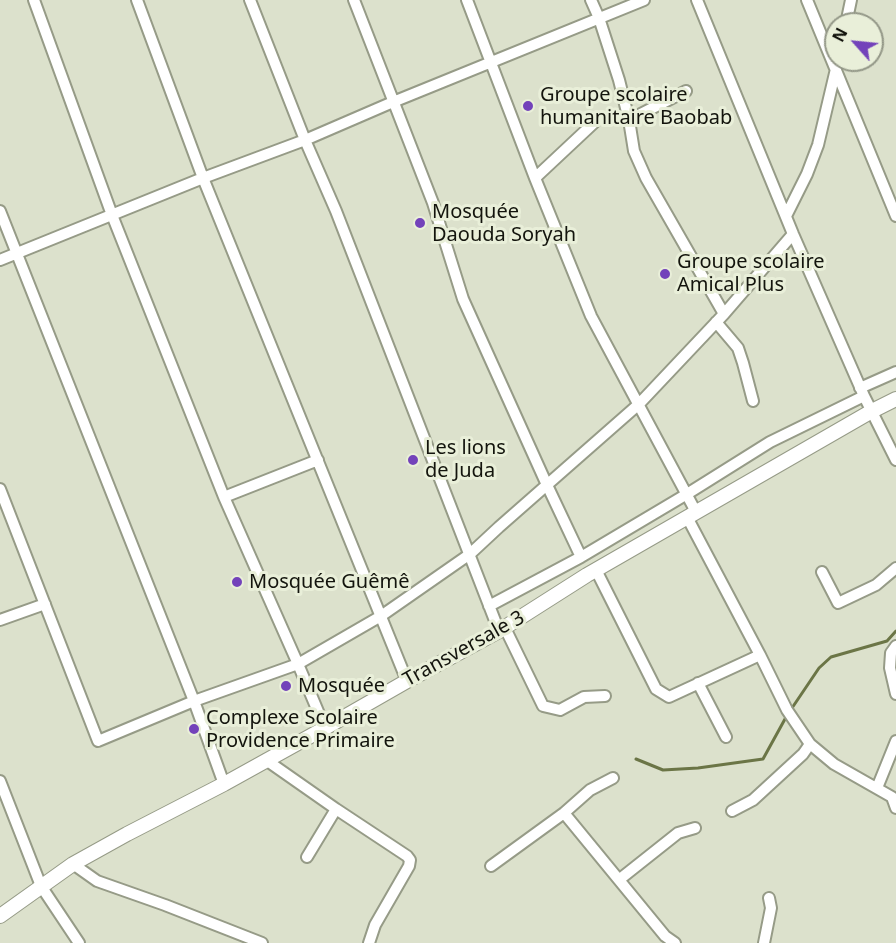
<!DOCTYPE html>
<meta charset="utf-8">
<style>
body{margin:0}
#map{position:relative;width:896px;height:943px;overflow:hidden;background:#dce1cc;font-family:"Noto Sans",sans-serif}
canvas{display:block}
.north{position:absolute;left:824px;top:12px;width:60px;height:60px;box-sizing:border-box;background:#e9efd9;border:2px solid #939787;border-radius:50%;rotate:297deg;font-size:16px;font-weight:700;line-height:24px;text-align:center;color:#13140d}
.north::after{content:'';display:block;margin:auto;width:21px;height:27px;background:#7342ba;clip-path:polygon(50% 0,100% 100%,50% 72%,0 100%)}
</style>
<div id="map">
<canvas width="896" height="943"></canvas>
<div class="north">N</div>
</div>
<script>
const ctx = document.querySelector('canvas').getContext('2d');
ctx.lineJoin = 'round';
function toPath(rows) {
  const path = new Path2D();
  for (const r of rows) {
    path.moveTo(r[0], r[1]);
    for (let i = 2; i < r.length; i += 2) path.lineTo(r[i], r[i + 1]);
  }
  return path;
}
function stroke(path, color, width, dash) {
  ctx.strokeStyle = color;
  ctx.lineWidth = width;
  ctx.lineCap = dash ? 'butt' : 'round';
  ctx.setLineDash(dash || []);
  ctx.stroke(path);
}
function label(font, color, halo, rows, align = 'center') {
  ctx.font = font + ' "Noto Sans",sans-serif';
  ctx.lineWidth = 6;
  ctx.setLineDash([]);
  ctx.textBaseline = 'middle';
  ctx.strokeStyle = halo;
  ctx.fillStyle = color;
  for (const [text, x, y, turn = 0] of rows) {
    ctx.save();
    ctx.translate(x, y);
    ctx.rotate((+turn || 0) * Math.PI / 180);
    ctx.textAlign = isNaN(turn) ? turn : align;
    if (halo) ctx.strokeText(text, 0, 0);
    ctx.fillText(text, 0, 0);
    ctx.restore();
  }
}
stroke(toPath([
 [792,708,819,668,831,657,887,641,896,631],
 [636,759,663,770,698,768,763,759,785,719]
]), '#6b7546', 3);
const minor = toPath([
 [34,0,112,215,224,497,298,664,325,728],
 [137,0,203,178,407,681],
 [250,0,305,140,336,211,499,631],
 [354,0,433,203,463,299,547,485,581,557],
 [467,0,535,178,591,316,696,512],
 [591,0,599,18,619,80,629,120,634,151,646,178,724,314],
 [697,0,793,234,864,396,896,460],
 [807,0,896,216],
 [846,24,851,0],
 [629,120,686,91],
 [535,178,598,119],
 [0,211,194,701,224,784],
 [786,216,807,174,818,145,836,69],
 [0,260,203,178,305,140,393,102,644,0],
 [716,322,738,348,743,363,753,401],
 [860,388,896,372],
 [0,489,98,741,194,701,298,664,381,616,470,554,499,527,639,404,724,314,793,234],
 [224,497,318,460],
 [687,517,760,655,787,710,810,744,834,764,892,797,896,808],
 [596,570,656,689,669,697,760,655],
 [822,572,838,603,876,585,896,568],
 [489,606,581,557,687,494,770,442,864,396],
 [0,620,45,604],
 [505,628,543,706,560,710,584,697,605,696],
 [896,646,891,653,890,668,896,694],
 [698,683,726,737],
 [266,760,336,809,407,856,410,860,409,866,375,925,369,943],
 [0,781,41,886,79,943],
 [877,788,896,741],
 [732,811,753,800,803,754,810,744],
 [564,813,665,936,675,943],
 [307,857,336,809],
 [73,864,97,881,165,905,262,943],
 [491,866,564,813,590,790,613,778],
 [620,879,678,833,695,828],
 [764,943,771,908,769,898]
]);
const major = toPath([
 [0,916,73,864,127,834,224,784,325,728,407,681,499,631,587,575,872,411,896,399]
]);
stroke(minor, '#969b87', 14);
stroke(major, '#969b87', 16);
stroke(minor, '#fff', 10);
stroke(major, '#fff', 14);
for (const [x, y, r, color] of [
 [528,106,6,"#7342ba"],
 [420,223,6,"#7342ba"],
 [665,274,6,"#7342ba"],
 [413,460,6,"#7342ba"],
 [237,582,6,"#7342ba"],
 [286,686,6,"#7342ba"],
 [194,729,6,"#7342ba"]
]) {
  const dot = new Path2D();
  dot.arc(x, y, r, 0, 2 * Math.PI);
  ctx.fillStyle = color;
  ctx.fill(dot);
  stroke(dot, '#e9efd9', 2);
}
label('20px', '#13140d', '#e9efd9', [
 ["Groupe scolaire",540,95],
 ["humanitaire Baobab",540,118],
 ["Mosquée",432,212],
 ["Daouda Soryah",432,235],
 ["Groupe scolaire",677,262],
 ["Amical Plus",677,285],
 ["Les lions",425,448],
 ["de Juda",425,471],
 ["Mosquée Guêmê",249,582],
 ["Mosquée",298,686],
 ["Complexe Scolaire",206,718],
 ["Providence Primaire",206,741]
], 'left');
label('20px', '#13140d', '#e9efd9', [
 ["Transversale 3",464,649,-29]
]);
</script>
